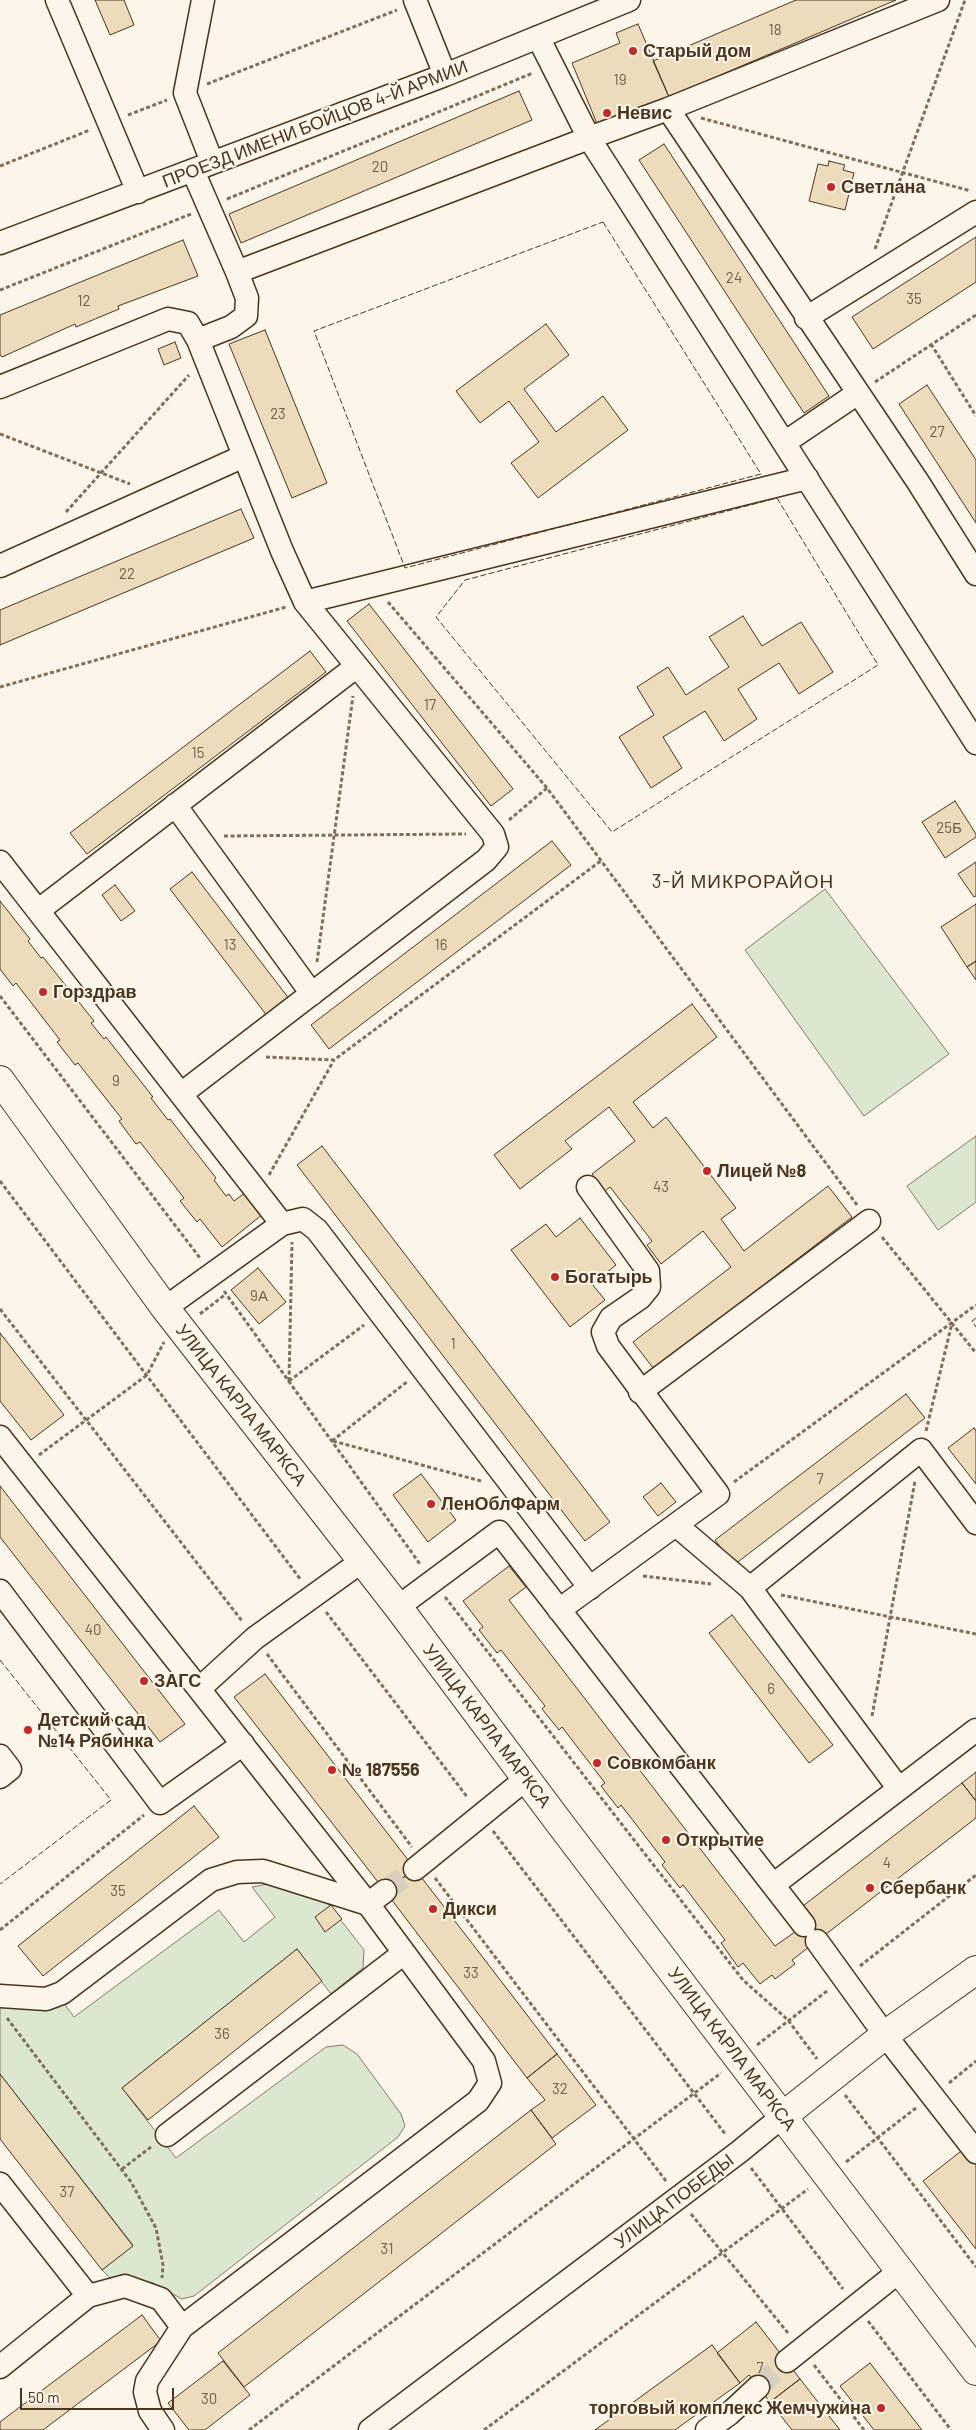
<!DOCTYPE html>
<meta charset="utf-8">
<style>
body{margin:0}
#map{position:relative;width:976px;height:2430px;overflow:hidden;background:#fbf6e9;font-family:Barlow,sans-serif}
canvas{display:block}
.scale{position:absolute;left:20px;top:2388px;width:154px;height:22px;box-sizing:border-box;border:2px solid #4a3520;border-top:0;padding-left:6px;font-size:15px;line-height:18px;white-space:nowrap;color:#4a3520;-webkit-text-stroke:4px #fbf6e9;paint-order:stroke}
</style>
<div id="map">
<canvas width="976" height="2430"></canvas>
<div class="scale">50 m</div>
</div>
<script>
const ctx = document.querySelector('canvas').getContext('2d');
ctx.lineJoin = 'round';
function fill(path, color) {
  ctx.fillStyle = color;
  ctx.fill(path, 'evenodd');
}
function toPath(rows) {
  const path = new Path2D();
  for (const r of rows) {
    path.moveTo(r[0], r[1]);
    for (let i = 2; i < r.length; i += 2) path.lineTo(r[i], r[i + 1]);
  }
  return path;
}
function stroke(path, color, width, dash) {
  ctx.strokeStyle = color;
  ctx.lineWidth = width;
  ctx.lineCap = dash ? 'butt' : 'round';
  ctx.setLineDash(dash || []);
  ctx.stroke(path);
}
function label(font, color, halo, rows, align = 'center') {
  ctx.font = font + ' Barlow,sans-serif';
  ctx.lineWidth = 4;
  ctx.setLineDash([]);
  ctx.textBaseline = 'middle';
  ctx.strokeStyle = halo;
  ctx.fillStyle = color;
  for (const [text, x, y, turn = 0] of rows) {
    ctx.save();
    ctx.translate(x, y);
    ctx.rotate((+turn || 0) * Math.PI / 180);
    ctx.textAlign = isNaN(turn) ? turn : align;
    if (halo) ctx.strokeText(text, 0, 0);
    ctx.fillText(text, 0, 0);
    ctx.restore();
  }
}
const green = toPath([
 [825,889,949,1054,864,1116,745,950,825,889],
 [976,1136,976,1202,938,1230,907,1186,976,1136],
 [268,1884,322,1896,364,1950,363,1968,331,1994,297,1949,122,2088,176,2158,326,2047,343,2045,357,2054,401,2114,405,2126,398,2137,194,2296,182,2299,153,2283,130,2277,112,2280,102,2270,133,2245,0,2074,0,2004,62,2001,74,2017,219,1910,244,1942,275,1917,252,1887,268,1884]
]);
fill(green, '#dce7d0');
stroke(green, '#887966', 1);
const building = toPath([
 [95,0,124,0,134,25,110,35,95,0],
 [796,0,896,0,669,97,653,61,796,0],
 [638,24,669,97,598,126,572,63,620,43,616,33,638,24],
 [519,91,532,120,241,243,229,214,519,91],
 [664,144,829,396,804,413,639,160,664,144],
 [829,161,845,165,843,170,854,173,845,210,809,201,818,164,828,166,829,161],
 [976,237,976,282,873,349,852,317,976,237],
 [183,240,198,276,118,306,119,309,76,327,75,324,2,357,0,355,0,315,183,240],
 [546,324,569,355,524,389,556,432,603,396,628,430,538,498,511,463,539,442,509,401,480,423,456,391,546,324],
 [265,330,327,483,292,498,229,344,265,330],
 [175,342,181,358,164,365,158,349,175,342],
 [927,385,976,460,976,523,899,404,927,385],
 [241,509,254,538,0,645,0,610,241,509],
 [369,604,513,789,491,806,347,621,369,604],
 [743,616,762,646,801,622,833,672,799,694,779,663,738,689,757,719,724,741,705,711,663,737,682,768,651,788,619,737,654,715,637,687,668,667,686,695,729,667,709,637,743,616],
 [310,651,326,672,87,854,70,833,310,651],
 [955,801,976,834,976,837,945,858,922,822,955,801],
 [552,841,571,865,329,1049,311,1025,552,841],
 [976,862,976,896,974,897,958,874,976,862],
 [192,872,290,1000,268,1017,170,889,192,872],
 [115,885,135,911,121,921,102,895,115,885],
 [0,901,30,939,28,941,41,958,43,957,94,1021,91,1023,104,1039,106,1037,153,1097,151,1098,168,1120,170,1119,216,1178,214,1180,226,1196,229,1194,234,1201,246,1192,263,1214,222,1247,200,1219,197,1222,180,1201,184,1198,140,1142,136,1144,119,1121,122,1119,78,1063,75,1065,57,1042,60,1040,16,983,13,986,0,969,0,901],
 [976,904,976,961,967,967,941,927,976,904],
 [976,961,976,980,967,967,976,961],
 [692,1004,717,1037,633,1102,653,1128,666,1117,736,1208,721,1219,744,1251,828,1186,852,1217,654,1369,633,1342,731,1267,703,1231,661,1264,647,1245,652,1241,610,1187,605,1191,592,1174,635,1141,609,1107,565,1141,572,1149,520,1189,494,1155,692,1004],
 [322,1146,610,1522,585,1541,297,1165,322,1146],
 [580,1218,616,1265,592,1284,605,1300,570,1327,511,1250,546,1224,556,1237,580,1218],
 [258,1268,286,1302,259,1324,231,1290,258,1268],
 [0,1333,64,1415,31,1440,0,1401,0,1333],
 [906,1394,925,1418,734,1565,715,1540,906,1394],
 [974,1428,976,1431,976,1484,948,1448,974,1428],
 [421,1474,456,1520,428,1542,393,1495,421,1474],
 [661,1483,676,1502,658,1516,643,1497,661,1483],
 [0,1486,185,1724,160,1742,0,1537,0,1486],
 [509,1566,526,1587,509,1600,775,1946,809,1922,821,1938,792,1960,795,1964,775,1979,772,1975,760,1984,743,1963,738,1967,721,1943,725,1940,683,1885,680,1888,662,1865,665,1862,621,1805,618,1808,601,1786,605,1783,562,1727,559,1730,542,1709,545,1706,501,1650,497,1653,479,1630,483,1627,463,1601,509,1566],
 [732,1615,833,1745,809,1763,709,1633,732,1615],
 [265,1674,415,1869,385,1891,234,1697,265,1674],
 [976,1772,976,1801,962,1783,976,1772],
 [962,1783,976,1801,976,1818,821,1938,799,1909,962,1783],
 [194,1806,219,1837,43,1976,18,1946,194,1806],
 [415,1869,557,2054,527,2078,385,1891,415,1869],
 [331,1905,342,1919,325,1932,315,1917,331,1905],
 [297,1949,322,1981,148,2120,122,2088,297,1949],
 [557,2054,596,2105,552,2138,531,2110,545,2100,527,2078,557,2054],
 [0,2074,133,2246,102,2270,0,2139,0,2074],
 [531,2110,556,2144,244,2387,218,2353,531,2110],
 [965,2148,976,2163,976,2249,923,2181,965,2148],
 [142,2315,161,2341,43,2430,0,2430,0,2422,142,2315],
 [756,2322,800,2379,770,2402,749,2375,740,2383,717,2353,756,2322],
 [712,2345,740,2383,675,2430,595,2430,712,2345],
 [223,2361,250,2395,205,2430,189,2430,168,2403,223,2361],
 [870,2363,922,2430,874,2430,840,2386,870,2363],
 [800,2379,840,2430,792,2430,770,2402,800,2379]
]);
fill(building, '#ecdcbc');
stroke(building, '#4a3520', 1);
stroke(toPath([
 [385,1891,415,1869],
 [758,2387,787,2361]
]), '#d8cfc1', 22, [22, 11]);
const minor = toPath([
 [57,0,138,192],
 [203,0,185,93,212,162],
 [415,0,445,75],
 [938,0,668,109,589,138,976,743],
 [668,109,918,482,976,574],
 [193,171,237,272],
 [0,243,445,75,629,0],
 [806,318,976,212],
 [0,387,168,319,188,323,198,340,231,327,246,316,247,298,237,272,589,138,538,37],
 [784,443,858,393],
 [0,566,244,456],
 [305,602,807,478],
 [175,805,312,994],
 [0,862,282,1224],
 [39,910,357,666],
 [181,1094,486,860,497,847,493,834,305,602,282,551,198,340],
 [165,1308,282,1224,303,1219,317,1230,590,1588],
 [640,1392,869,1221],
 [0,1437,199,1689,255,1638,362,1561],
 [676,1525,750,1588],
 [0,1591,160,1803,243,1744],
 [398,1607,499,1532,804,1925],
 [559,1610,718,1494,608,1346,603,1332,611,1318,640,1298,649,1287,648,1271,588,1187],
 [0,1756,10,1769,0,1777],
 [899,1789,750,1588,921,1450,976,1523],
 [415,1869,527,1778],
 [773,1885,976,1730],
 [817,1941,885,2035,976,2152],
 [0,1996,46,1999,62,1993,211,1880,237,1872,263,1871,368,1904,385,1891],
 [167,2135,404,1953],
 [0,2184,88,2296,0,2367],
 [88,2296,125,2286,161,2299,182,2327],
 [787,2361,901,2270],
 [163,2430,150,2411,145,2392,147,2381,182,2327,478,2101,490,2083,484,2061,368,1904,199,1689],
 [370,2430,739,2152,783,2116],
 [707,2430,729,2414,758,2387]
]);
const major = toPath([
 [0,1080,165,1308,398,1607,558,1821,976,2371],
 [783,2116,885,2035,976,1970]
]);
stroke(minor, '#4a3520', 25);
stroke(major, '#4a3520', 30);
stroke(toPath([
 [207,84,397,10],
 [128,115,167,100],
 [701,118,971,191],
 [0,166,90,130],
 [227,199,533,73],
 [875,249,965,0],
 [0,290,191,214],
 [931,344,976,416],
 [875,382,976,315],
 [0,434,130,484],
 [66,512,189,375],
 [388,602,547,788,857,1205],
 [0,687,286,607],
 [509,820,547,788],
 [224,836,466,834],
 [317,962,353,696],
 [0,996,200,1258],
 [266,1057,334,1060,602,860],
 [269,1175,334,1060],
 [0,1181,301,1580],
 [882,1237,976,1353],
 [224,1291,420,1564],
 [0,1309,242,1621],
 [200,1314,226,1294],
 [289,1381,292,1242],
 [289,1381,364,1325],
 [926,1431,952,1323],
 [332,1441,408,1381],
 [333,1441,481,1481],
 [39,1455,147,1375,164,1342],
 [734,1482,976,1305],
 [643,1576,711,1584],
 [781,1595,976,1634],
 [445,1597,743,1980,788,2020,817,2059],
 [326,1612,468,1798],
 [267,1654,412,1847],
 [872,1716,915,1481],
 [493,1831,726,2135],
 [435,1878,666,2181],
 [0,1930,144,1815],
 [860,1966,976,1875],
 [7,2018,131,2182,156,2228,163,2265,162,2278],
 [757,2045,827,1991],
 [949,2083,976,2061],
 [845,2095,976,2267],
 [846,2162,916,2108],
 [751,2168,843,2289],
 [122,2169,151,2147],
 [691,2214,788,2333],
 [868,2321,951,2430],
 [814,2365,864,2430],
 [249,2430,721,2073],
 [484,2430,808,2189]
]), '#7f6f5c', 3, [4, 2.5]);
stroke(minor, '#fbf6e9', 22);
stroke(major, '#fbf6e9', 28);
stroke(toPath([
 [603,222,761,474,405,568,314,331,603,222],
 [777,498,878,665,612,832,436,617,465,580,777,498],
 [976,1318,972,1321,976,1327],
 [0,1660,111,1800,0,1884]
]), '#4a3520', 1, [6, 2.5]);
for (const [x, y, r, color] of [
 [633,51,5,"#c62828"],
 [607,113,5,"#c62828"],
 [831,187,5,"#c62828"],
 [43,992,5,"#c62828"],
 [707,1171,5,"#c62828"],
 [555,1277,5,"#c62828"],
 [431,1504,5,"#c62828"],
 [144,1681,5,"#c62828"],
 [28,1730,5,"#c62828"],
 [597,1763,5,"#c62828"],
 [332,1770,5,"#c62828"],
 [666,1840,5,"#c62828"],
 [870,1888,5,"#c62828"],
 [433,1909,5,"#c62828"],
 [881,2408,5,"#c62828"]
]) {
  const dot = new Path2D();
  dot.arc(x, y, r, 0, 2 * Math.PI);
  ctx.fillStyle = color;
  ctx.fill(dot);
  stroke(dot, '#fbf6e9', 2);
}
label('15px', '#725f47', null, [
 ["18",775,30],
 ["19",620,80],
 ["20",380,167],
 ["24",734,278],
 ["35",914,299],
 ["12",84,301],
 ["23",278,414],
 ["27",937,432],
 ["22",127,574],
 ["17",430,705],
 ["15",198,753],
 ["25Б",949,828],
 ["13",230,945],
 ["16",441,945],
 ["9",116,1081],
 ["43",661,1187],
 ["9А",259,1296],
 ["1",453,1344],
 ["7",820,1479],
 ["40",93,1630],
 ["6",771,1689],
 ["4",887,1863],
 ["35",118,1891],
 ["33",471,1973],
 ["36",222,2034],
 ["32",560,2089],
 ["37",67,2192],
 ["31",387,2249],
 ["7",760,2368],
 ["30",209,2399]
]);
label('bold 18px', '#4a3520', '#fbf6e9', [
 ["Старый дом",643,51],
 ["Невис",617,113],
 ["Светлана",841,187],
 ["Горздрав",53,992],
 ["Лицей №8",717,1171],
 ["Богатырь",565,1277],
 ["ЛенОблФарм",441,1504],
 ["ЗАГС",154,1681],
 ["Детский сад",38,1720],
 ["№14 Рябинка",38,1741],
 ["Совкомбанк",607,1763],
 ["№ 187556",342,1770],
 ["Открытие",676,1840],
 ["Сбербанк",880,1888],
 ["Дикси",443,1909],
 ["торговый комплекс Жемчужина",871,2408,"right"]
], 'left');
label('18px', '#4a3520', '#fbf6e9', [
 ["ПРОЕЗД ИМЕНИ БОЙЦОВ 4-Й АРМИИ",315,124,-21],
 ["УЛИЦА КАРЛА МАРКСА",241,1405,52],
 ["УЛИЦА КАРЛА МАРКСА",487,1726,53],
 ["УЛИЦА КАРЛА МАРКСА",732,2049,53],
 ["УЛИЦА ПОБЕДЫ",674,2201,-37]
]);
ctx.letterSpacing = '1px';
label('19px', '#4a3520', '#fbf6e9', [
 ["3-Й МИКРОРАЙОН",743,882]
]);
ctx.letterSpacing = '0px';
</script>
